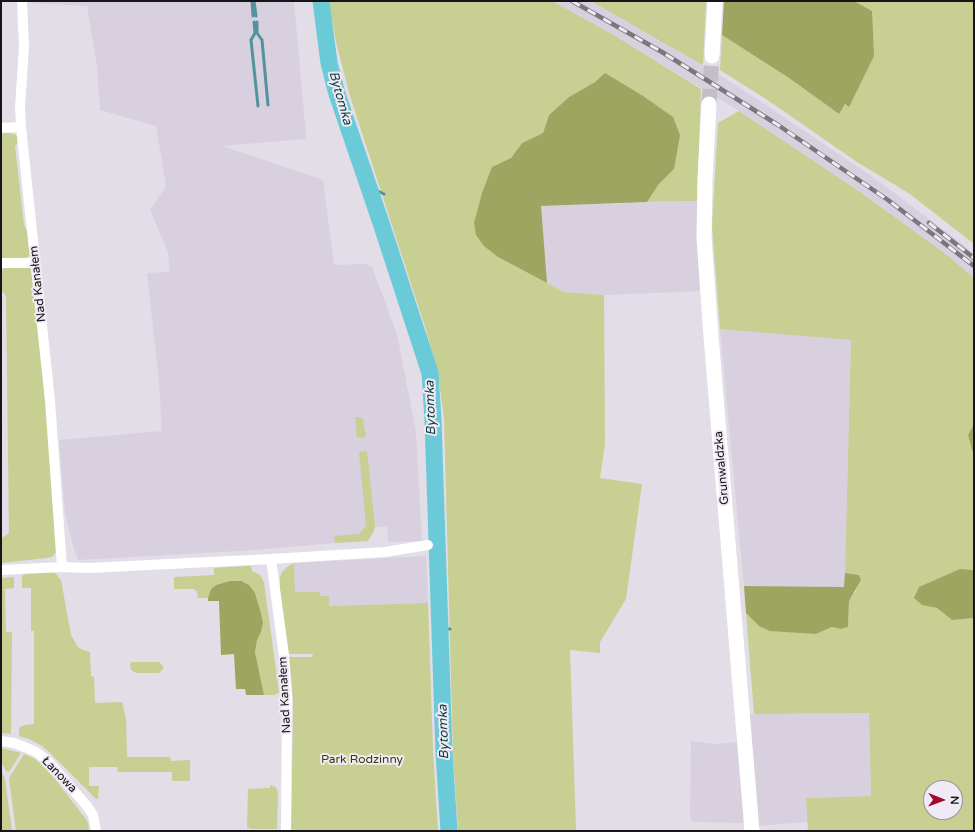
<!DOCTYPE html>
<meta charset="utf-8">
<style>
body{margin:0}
#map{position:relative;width:975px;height:832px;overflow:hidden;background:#e2dde6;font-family:"Varela Round",sans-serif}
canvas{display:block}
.frame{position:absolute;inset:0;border:2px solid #161418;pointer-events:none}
.north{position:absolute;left:923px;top:780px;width:40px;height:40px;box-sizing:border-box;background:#efeaf3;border:1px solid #98949b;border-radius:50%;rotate:91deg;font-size:11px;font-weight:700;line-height:16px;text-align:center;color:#161418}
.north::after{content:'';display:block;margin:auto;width:14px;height:18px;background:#a5082e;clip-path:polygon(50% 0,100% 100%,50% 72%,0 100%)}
</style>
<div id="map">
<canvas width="975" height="832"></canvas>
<div class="frame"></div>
<div class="north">N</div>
</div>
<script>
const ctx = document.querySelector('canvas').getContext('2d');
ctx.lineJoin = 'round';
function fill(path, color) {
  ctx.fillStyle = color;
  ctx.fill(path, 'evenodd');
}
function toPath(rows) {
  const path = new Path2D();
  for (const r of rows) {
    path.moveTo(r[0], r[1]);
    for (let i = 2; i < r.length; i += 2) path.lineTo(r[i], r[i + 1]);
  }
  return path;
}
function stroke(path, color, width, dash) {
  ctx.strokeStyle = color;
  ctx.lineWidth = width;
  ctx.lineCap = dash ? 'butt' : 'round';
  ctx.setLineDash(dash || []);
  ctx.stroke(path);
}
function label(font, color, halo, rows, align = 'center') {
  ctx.font = font + ' "Varela Round",sans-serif';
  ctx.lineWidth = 4;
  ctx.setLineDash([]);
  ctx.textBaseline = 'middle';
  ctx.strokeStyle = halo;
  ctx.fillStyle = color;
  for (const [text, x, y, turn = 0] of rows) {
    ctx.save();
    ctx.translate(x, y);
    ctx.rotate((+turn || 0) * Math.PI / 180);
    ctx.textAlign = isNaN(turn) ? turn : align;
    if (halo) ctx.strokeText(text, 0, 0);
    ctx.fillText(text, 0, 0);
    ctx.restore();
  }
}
fill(toPath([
 [30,1,294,1,306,136,305,139,223,146,323,180,334,265,366,264,372,267,397,334,409,396,416,433,422,541,388,542,387,527,374,527,360,541,240,551,78,560,73,546,65,513,59,440,162,431,159,382,147,273,170,272,168,252,150,210,166,186,156,126,100,110,97,66,87,6,30,3],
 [552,1,591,1,703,65,742,89,874,178,960,242,974,254,974,278,947,255,863,194,739,111,612,34],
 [697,201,700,291,604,295,564,292,547,283,540,206],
 [720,329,851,339,845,587,744,586],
 [426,556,428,603,329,606,320,596,319,592,295,592,294,563],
 [869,713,871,796,806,798,808,822,756,826,747,714],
 [691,741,716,744,739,742,747,823,693,822,690,819]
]), '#d9d0df');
fill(toPath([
 [329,1,552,1,612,34,701,89,697,201,647,202,659,184,674,169,605,73,595,82,569,97,549,115,543,133,522,143,511,158,492,167,498,257,564,292,604,295,605,444,600,478,642,484,626,599,600,642,600,653,570,650,576,831,458,831,453,754,444,418,438,373,426,330,350,96,336,42],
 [591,1,706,1,703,65,669,46],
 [854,1,974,1,974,244,910,194,857,162,766,99,720,70,722,35,789,78,839,114,845,104,849,107,872,11],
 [739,111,863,194,947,255,974,278,974,424,968,435,974,457,974,570,960,569,922,605,937,608,952,620,974,618,974,831,808,831,806,798,871,796,869,713,754,714,746,613,759,626,816,634,832,627,841,629,848,627,849,601,856,591,859,575,845,573,851,340,720,329,712,226,718,123],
 [931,788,955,788,955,812,931,812],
 [4,132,14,134,18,137,19,141,15,146,24,225,30,236,30,256,23,259,2,258,1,254,1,133],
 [4,267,28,267,31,269,43,354,56,552,52,557,46,558,1,563,1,539,9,533,6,296,1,290,1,274],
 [355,417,360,417,363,419,366,437,357,438],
 [367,451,375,526,374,531,368,541,335,543,334,536,359,534,366,526,359,452],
 [294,563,295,592,320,592,320,596,329,596,329,606,428,603,433,752,438,831,291,831,293,718,293,698,289,657,312,657,313,654,289,654,280,592,280,578,282,572,287,567],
 [247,566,251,566,252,571,260,575,264,582,279,692,275,695,264,695,255,652,257,640,261,632,263,623,261,613,255,593,249,585,230,581,216,585,211,589,208,598,198,598,197,592,194,589,174,589,174,577,214,575,214,568],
 [52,572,56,574,61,580,71,635,78,647,83,650,90,652,91,676,94,677,95,703,122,702,126,718,127,757,170,757,171,761,190,760,190,781,172,781,172,772,118,772,117,767,89,767,89,786,99,786,98,799,96,799,49,752,42,746,29,739,19,736,19,729,20,727,25,725,34,724,34,631,31,631,31,588,22,588,22,576,26,573],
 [14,577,14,588,5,589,6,632,12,632,11,734,1,733,1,578],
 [132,662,159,662,163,666,163,669,159,673,136,673,131,670,130,664],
 [1,748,21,753,9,772,6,771,1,761],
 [24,754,35,759,43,766,55,779,85,818,88,823,89,831,16,831,9,778],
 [1,770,5,779,12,831,1,831],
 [270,785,276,787,278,793,277,829,250,829,247,827,248,789,270,788]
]), '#c7cf93');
fill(toPath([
 [724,1,854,1,872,11,874,56,849,107,845,104,839,114,789,78,722,35],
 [605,73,643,96,673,117,680,135,674,169,659,184,647,202,541,206,547,283,498,257,484,246,476,235,474,223,482,193,492,167,511,158,522,143,543,133,549,115,569,97,595,82],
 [974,424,974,457,968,435],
 [960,569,974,570,974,618,952,620,937,608,922,605,914,598,919,587],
 [845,573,859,575,861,580,849,601,848,627,841,629,832,627,816,634,770,631,759,626,746,613,744,586,844,587],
 [230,581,241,581,249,585,255,593,261,613,263,623,261,632,257,640,255,652,264,695,246,695,245,689,236,689,234,654,221,655,219,601,208,601,208,598,211,589,216,585]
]), '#9da560');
stroke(toPath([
 [252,1,253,16],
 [254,1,256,16],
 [254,22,255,33,251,40,258,106],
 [257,22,257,33,262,40,268,105],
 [369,187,384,194],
 [440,629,450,629]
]), '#51939e', 3);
stroke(toPath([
 [321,1,329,63,337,94,380,220,430,373,433,420,444,752,449,831]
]), '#6acad8', 17);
stroke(toPath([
 [709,104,712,56]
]), '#c3bfc7', 15, [15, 8]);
stroke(toPath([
 [22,1,24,47,20,107,21,127,50,401,62,567],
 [1,128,21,127],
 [1,263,35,263],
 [271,559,284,656,287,697,286,831],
 [1,570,62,567,89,568,271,559,385,552,428,545],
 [1,741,14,743,27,748,36,752,47,760,87,806,93,815,96,831]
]), '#fff', 10);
stroke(toPath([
 [712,56,715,1],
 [709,104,705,179,704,238,711,336,752,831]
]), '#fff', 15);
const rail = toPath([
 [572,1,662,52,778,125,888,200,974,266],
 [929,223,974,258]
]);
stroke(rail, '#79767c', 4.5);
stroke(rail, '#efeaf3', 3, [9]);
label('12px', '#161418', '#efeaf3', [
 ["Nad Kanałem",38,284,-96],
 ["Grunwaldzka",722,468,-95],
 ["Nad Kanałem",285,695,-93],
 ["Łanowa",59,775,46]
]);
label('12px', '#383d05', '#efeaf3', [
 ["Park Rodzinny",362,760]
]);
label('italic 13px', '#0f3d43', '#efeaf3', [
 ["Bytomka",340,98,74],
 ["Bytomka",431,408,-92],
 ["Bytomka",444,732,-92]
]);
</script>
